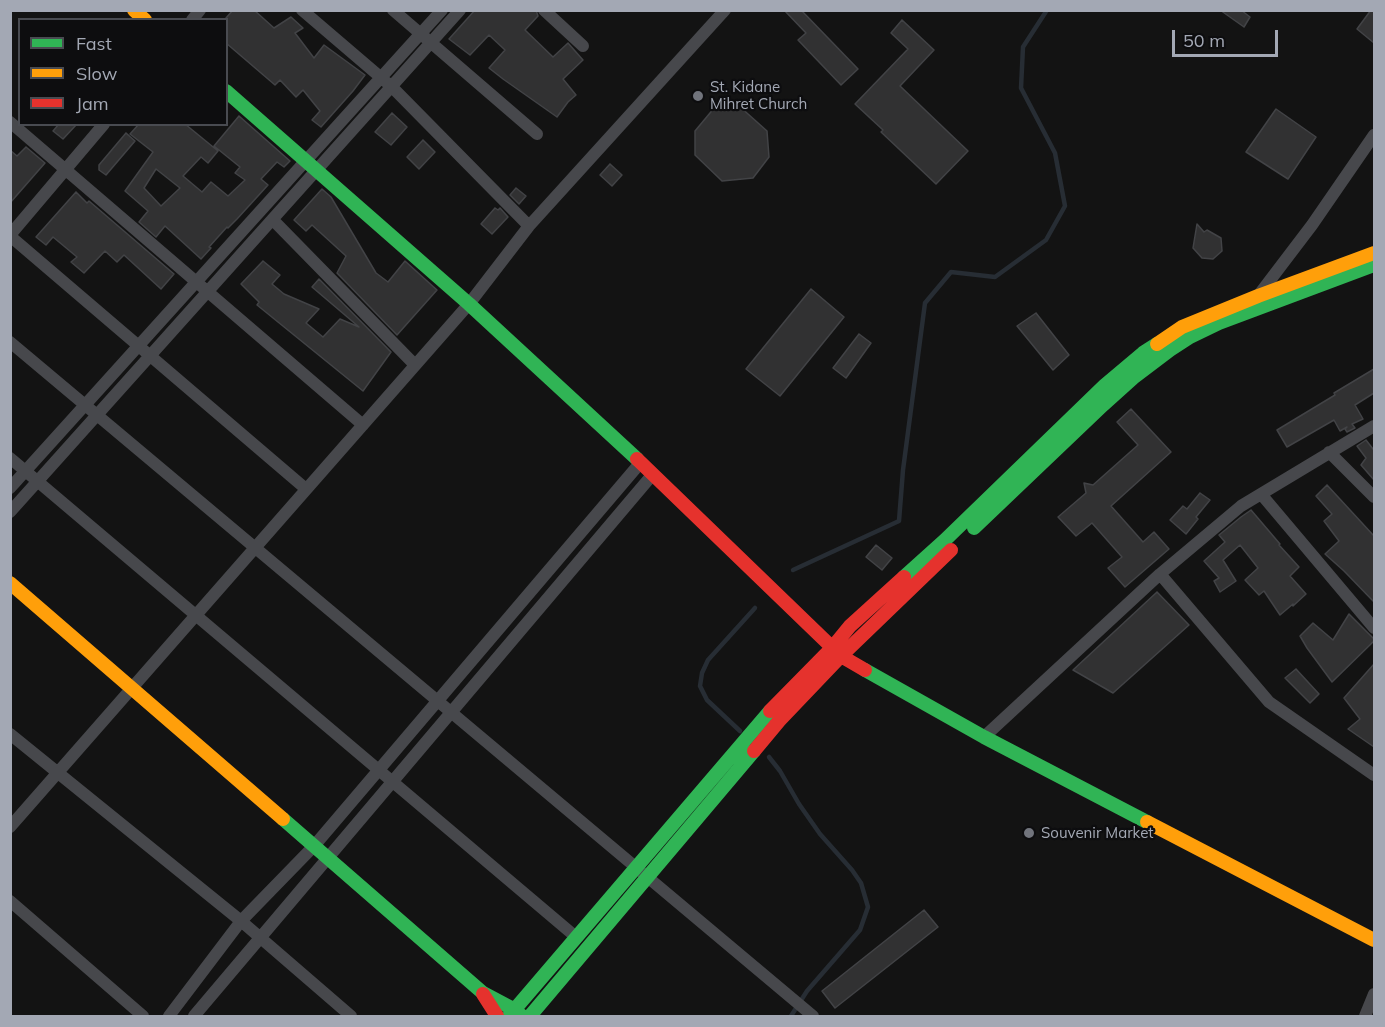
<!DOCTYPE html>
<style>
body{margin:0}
#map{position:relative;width:1385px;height:1027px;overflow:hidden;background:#131313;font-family:Mulish,sans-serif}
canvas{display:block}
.frame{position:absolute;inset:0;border:12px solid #a3a8b4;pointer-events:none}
.legend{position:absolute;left:18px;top:18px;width:210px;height:108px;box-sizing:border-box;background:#0d0d0f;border:2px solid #494b51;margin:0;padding:8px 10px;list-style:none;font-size:18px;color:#a3a8b4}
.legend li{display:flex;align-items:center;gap:12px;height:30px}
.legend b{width:30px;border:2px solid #494b51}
.scale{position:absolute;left:1172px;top:30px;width:106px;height:27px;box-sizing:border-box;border:3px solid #a3a8b4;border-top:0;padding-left:8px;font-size:18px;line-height:21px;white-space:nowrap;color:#a3a8b4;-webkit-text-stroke:4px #0d0d0f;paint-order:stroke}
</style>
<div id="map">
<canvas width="1385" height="1027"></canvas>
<div class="frame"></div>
<ul class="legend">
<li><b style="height:8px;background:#30b455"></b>Fast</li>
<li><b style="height:8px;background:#ff9f0a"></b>Slow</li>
<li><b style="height:8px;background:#e5322d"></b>Jam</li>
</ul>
<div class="scale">50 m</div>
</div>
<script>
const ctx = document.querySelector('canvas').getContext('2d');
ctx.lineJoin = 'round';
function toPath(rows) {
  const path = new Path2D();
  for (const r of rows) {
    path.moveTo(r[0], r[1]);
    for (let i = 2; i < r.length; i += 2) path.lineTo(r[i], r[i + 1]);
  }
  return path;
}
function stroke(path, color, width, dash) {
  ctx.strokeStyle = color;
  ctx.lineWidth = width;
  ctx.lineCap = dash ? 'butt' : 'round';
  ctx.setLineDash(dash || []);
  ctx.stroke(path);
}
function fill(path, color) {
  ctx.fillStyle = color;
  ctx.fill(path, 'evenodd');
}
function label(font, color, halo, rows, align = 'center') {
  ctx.font = font + ' Mulish,sans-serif';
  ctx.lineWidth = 4.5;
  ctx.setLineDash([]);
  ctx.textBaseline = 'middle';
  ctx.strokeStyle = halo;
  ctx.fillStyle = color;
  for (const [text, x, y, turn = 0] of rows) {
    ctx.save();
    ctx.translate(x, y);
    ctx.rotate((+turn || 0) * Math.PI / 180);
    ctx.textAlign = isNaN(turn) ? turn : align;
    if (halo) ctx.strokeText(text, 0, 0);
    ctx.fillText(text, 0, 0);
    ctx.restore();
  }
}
stroke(toPath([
 [793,570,899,521,903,470,925,303,951,272,995,277,1046,240,1065,206,1055,153,1021,88,1023,47,1047,10],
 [740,731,707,700,700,686,702,673,708,660,755,608],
 [769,757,780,771,799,804,820,834,852,870,861,883,868,907,860,930,807,991,791,1016]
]), '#272d34', 4.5);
const building = toPath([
 [233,10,254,10,274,28,291,17,303,28,295,33,314,58,324,45,365,75,353,91,321,127,312,120,320,111,303,90,296,97,280,80,275,85,226,43,226,18,233,10],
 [475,10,536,10,538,16,525,30,553,57,568,43,583,60,563,79,576,95,568,102,557,117,503,79,489,68,505,50,489,35,470,55,449,39,475,10],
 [784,10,801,10,858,69,841,85,798,40,806,33,784,10],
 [1220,10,1241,10,1250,17,1244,27,1220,10],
 [1371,10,1374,10,1374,43,1357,29,1371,10],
 [902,20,934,50,900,86,968,151,936,184,881,132,883,130,855,104,908,49,891,33,902,20],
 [738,105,767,131,769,157,753,178,722,181,695,155,695,131,715,107,738,105],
 [1276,109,1316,137,1288,179,1246,152,1276,109],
 [392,113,407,127,391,145,375,132,392,113],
 [239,116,290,161,284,167,277,162,261,179,268,185,237,219,228,228,227,227,209,247,211,248,201,259,165,226,156,237,139,222,148,211,125,191,153,152,130,134,139,124,185,124,218,151,208,163,201,157,183,176,202,192,211,182,228,196,245,180,235,173,240,167,214,146,239,116],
 [156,169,180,188,161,206,144,188,156,169],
 [59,124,77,124,63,139,53,131,59,124],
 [126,133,135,141,106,175,99,170,99,165,126,133],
 [423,140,435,152,419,169,407,157,423,140],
 [26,147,45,163,10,203,10,150,17,156,26,147],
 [610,164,622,175,612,186,600,175,610,164],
 [516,188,526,196,519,204,510,195,516,188],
 [322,189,331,197,376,273,388,282,405,261,437,290,397,335,337,273,346,256,312,225,306,231,294,220,322,189],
 [76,192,87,203,89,201,174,274,161,289,124,255,117,262,105,251,84,273,71,262,77,257,53,237,46,245,36,237,76,192],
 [495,208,498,210,500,208,508,217,492,234,481,224,495,208],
 [1197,224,1204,232,1207,230,1221,238,1222,251,1213,259,1202,258,1193,248,1197,224],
 [263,261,280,275,272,284,284,294,319,309,306,323,323,337,340,319,359,327,312,287,319,279,391,352,363,391,257,305,259,302,241,284,263,261],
 [811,289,844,317,780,396,746,369,811,289],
 [1036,313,1069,355,1053,370,1017,326,1036,313],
 [859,334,871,343,846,378,833,368,859,334],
 [1374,369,1374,393,1355,405,1363,419,1352,424,1355,428,1347,432,1345,429,1347,427,1340,431,1334,420,1287,447,1277,430,1335,395,1334,393,1374,369],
 [1131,409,1171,452,1111,506,1143,542,1154,532,1169,549,1125,587,1108,568,1122,557,1092,523,1076,536,1058,517,1086,493,1084,483,1093,485,1138,445,1117,422,1131,409],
 [1366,440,1373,449,1374,447,1374,480,1361,465,1366,458,1357,446,1366,440],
 [1327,485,1374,536,1374,602,1344,571,1325,554,1339,541,1324,521,1332,514,1316,496,1327,485],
 [1200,493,1210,500,1196,517,1198,519,1186,534,1170,520,1183,506,1187,509,1200,493],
 [1251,510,1280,544,1279,545,1299,567,1290,576,1306,594,1293,606,1293,604,1280,615,1264,591,1259,595,1245,580,1258,568,1240,545,1223,560,1236,581,1220,592,1214,581,1219,578,1204,561,1225,542,1219,535,1241,517,1251,510],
 [876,545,892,558,882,570,866,557,876,545],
 [1157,592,1189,625,1113,693,1073,670,1157,592],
 [1349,614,1374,639,1374,641,1332,682,1307,648,1300,636,1313,623,1333,640,1349,614],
 [1374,664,1374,747,1348,729,1360,719,1344,698,1374,664],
 [1296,669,1319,694,1310,703,1285,678,1296,669],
 [924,910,938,927,835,1008,822,991,924,910]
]);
fill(building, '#313132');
stroke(building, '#424346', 1.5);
stroke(toPath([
 [302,10,392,87,529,226],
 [393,10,537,134],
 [544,10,583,46],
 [192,20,200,10],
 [10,122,363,425],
 [273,220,415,365],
 [10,235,104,124],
 [10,236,306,489],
 [1258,296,1312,225,1374,135],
 [10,342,813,1016],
 [1329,452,1374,497],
 [10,458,576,937],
 [10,488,442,10],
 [1261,494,1374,628],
 [10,512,460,10],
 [1160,574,1269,702,1374,775],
 [10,734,241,921,351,1016],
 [984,737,1160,574,1241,506,1374,426],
 [10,827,469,304,529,226,725,10],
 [10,901,143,1016],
 [169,1016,241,921,314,846,641,462],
 [194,1016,653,474],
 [1365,1016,1374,994]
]), '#47484c', 12);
stroke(toPath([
 [226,91,469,304,637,459],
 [974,528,1103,405,1133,378,1170,350,1190,337,1219,323,1374,265],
 [904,577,944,541,1105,385,1143,353,1157,344],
 [865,670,984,737,1147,822],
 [283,819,483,993,515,1010,522,1016],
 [509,1016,770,711],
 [530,1016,754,751]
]), '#30b455', 14);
stroke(toPath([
 [134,10,145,20],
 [1157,344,1182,327,1258,296,1374,253],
 [10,583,283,819],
 [1147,822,1374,940]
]), '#ff9f0a', 14);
stroke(toPath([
 [637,459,841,656,865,670],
 [770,711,832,648,850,626,904,577],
 [754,751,779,721,841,656,951,550],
 [483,994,497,1016]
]), '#e5322d', 14);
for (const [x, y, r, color] of [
 [698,96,6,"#71747c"],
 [1029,833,6,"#71747c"]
]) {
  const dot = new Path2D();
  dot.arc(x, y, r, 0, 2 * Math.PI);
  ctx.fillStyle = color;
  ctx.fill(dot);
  stroke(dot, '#0d0d0f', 2);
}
label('15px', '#a3a8b4', '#0d0d0f', [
 ["St. Kidane",710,87],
 ["Mihret Church",710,104],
 ["Souvenir Market",1041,833]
], 'left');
</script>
